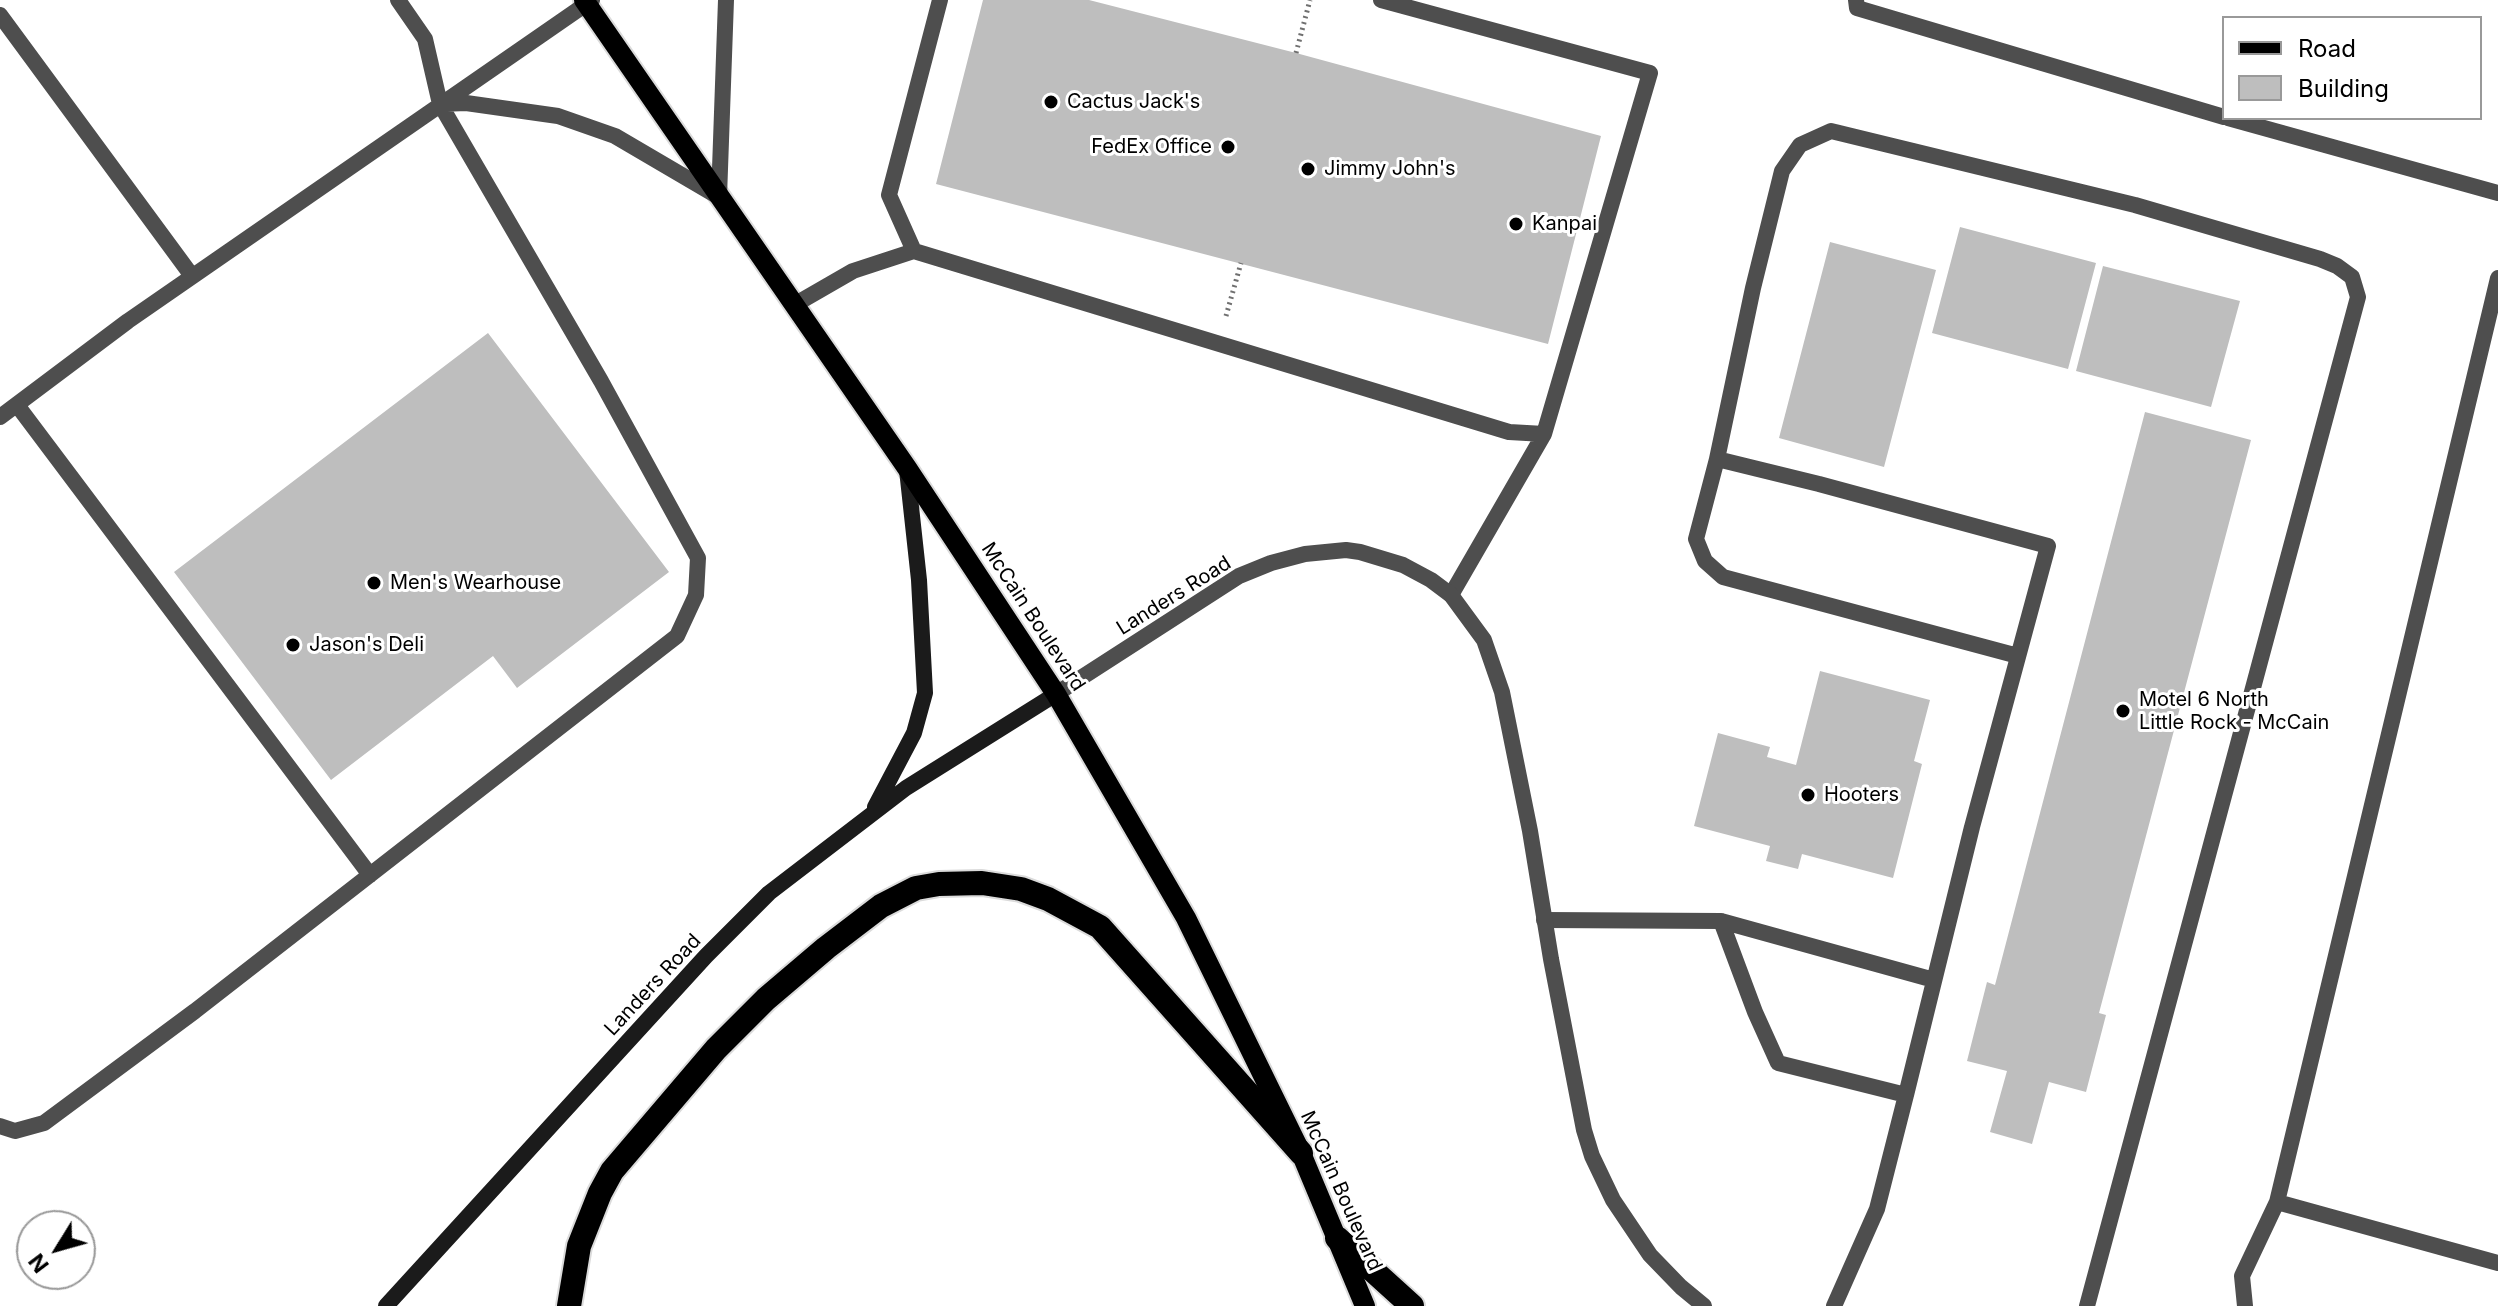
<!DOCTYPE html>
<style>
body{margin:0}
#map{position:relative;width:2498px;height:1306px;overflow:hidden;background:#fff;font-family:Inter,sans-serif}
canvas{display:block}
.legend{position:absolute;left:2222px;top:16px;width:260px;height:104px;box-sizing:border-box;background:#fff;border:2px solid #999;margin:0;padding:10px 14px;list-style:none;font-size:24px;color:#000}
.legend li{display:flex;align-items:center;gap:16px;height:40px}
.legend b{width:40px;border:2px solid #999}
.north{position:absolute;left:16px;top:1210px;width:80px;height:80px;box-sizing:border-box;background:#fff;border:2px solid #999;border-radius:50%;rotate:233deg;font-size:22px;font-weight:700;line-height:32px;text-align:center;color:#000}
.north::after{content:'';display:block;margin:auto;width:28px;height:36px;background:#000;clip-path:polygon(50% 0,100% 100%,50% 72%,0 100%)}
</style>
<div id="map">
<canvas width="2498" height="1306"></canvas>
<ul class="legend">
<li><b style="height:10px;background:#000"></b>Road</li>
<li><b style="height:22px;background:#bebebe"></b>Building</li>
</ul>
<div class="north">N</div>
</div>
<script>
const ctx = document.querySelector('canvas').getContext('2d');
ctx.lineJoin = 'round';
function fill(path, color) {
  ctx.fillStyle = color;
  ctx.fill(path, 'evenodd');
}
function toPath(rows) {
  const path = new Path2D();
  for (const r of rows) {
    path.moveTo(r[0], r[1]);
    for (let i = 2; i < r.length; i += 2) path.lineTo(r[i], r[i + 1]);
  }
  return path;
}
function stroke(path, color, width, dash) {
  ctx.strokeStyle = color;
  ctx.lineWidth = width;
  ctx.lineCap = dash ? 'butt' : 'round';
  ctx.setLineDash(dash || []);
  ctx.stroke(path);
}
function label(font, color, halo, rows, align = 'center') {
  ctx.font = font + ' Inter,sans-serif';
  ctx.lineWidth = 6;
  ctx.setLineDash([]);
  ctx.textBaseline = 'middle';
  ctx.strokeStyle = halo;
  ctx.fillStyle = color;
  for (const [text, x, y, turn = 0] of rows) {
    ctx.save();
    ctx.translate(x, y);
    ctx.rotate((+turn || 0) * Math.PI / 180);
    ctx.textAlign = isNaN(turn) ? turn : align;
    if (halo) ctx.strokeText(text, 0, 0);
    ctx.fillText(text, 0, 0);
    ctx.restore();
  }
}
fill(toPath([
 [983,0,1089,0,1296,53,1601,136,1548,344,936,184],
 [1960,227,2096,263,2068,369,1932,333],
 [1830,242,1936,270,1884,467,1779,438],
 [2103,266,2240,301,2211,407,2076,371],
 [488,333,669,572,517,688,493,656,331,780,174,572],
 [2145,412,2251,440,2099,1013,2106,1015,2086,1092,2049,1082,2032,1144,1990,1132,2007,1071,1967,1061,1987,982,1995,985],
 [1820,671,1930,700,1914,761,1922,764,1893,878,1802,854,1798,869,1766,861,1770,846,1694,826,1718,733,1770,747,1767,757,1796,765]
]), '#bebebe');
const primary = toPath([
 [584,0,907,468,1056,694,1186,918,1301,1153,1365,1306]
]);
const motorway = toPath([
 [1337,1238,1412,1306],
 [569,1306,579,1246,600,1193,612,1171,716,1049,766,999,826,948,881,906,916,888,939,884,982,883,1021,889,1048,899,1100,927,1301,1153]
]);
stroke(primary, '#dbdbdb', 24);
stroke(motorway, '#dbdbdb', 28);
stroke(toPath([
 [1296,53,1310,0],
 [1226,316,1241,263]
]), '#707070', 5, [2, 4]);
stroke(toPath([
 [1856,0,1857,8,2224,117],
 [0,15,192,276],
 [441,104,466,103,558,116,615,136,719,197,726,0],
 [2228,118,2498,193],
 [914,251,889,195,940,0],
 [794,305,853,271,914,251,1509,432,1544,434,1650,73,1381,0],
 [17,405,370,875],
 [0,417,128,321,592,0],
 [1717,459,1696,539,1705,561,1723,577,2018,656],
 [1451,595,1544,434],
 [1544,920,1721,921,1755,1012,1778,1063,1906,1095,1877,1209,1834,1306],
 [1721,921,1934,980],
 [1906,1095,1972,827,2048,546,1819,484,1717,459,1753,288,1782,171,1800,145,1831,131,2135,205,2320,259,2337,266,2352,277,2358,297,2087,1306],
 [0,1126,15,1131,44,1123,195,1011,677,636,696,595,698,558,601,381,440,104,425,39,398,0],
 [2277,1202,2498,1263],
 [2245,1306,2242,1276,2277,1202,2498,278]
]), '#4e4e4e', 16);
stroke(toPath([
 [1056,694,1239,576,1271,563,1305,554,1346,550,1360,552,1403,565,1431,580,1451,595,1484,640,1502,692,1530,831,1551,959,1584,1130,1592,1156,1613,1200,1650,1255,1681,1287,1704,1306]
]), '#4e4e4e', 16);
stroke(toPath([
 [875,807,914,733,925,693,919,580,907,470],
 [386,1306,706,956,769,893,906,788,1056,694]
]), '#1b1b1b', 16);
stroke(primary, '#000', 20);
stroke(motorway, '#000', 24);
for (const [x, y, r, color] of [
 [1051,102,8,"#000"],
 [1228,147,8,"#000"],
 [1308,169,8,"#000"],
 [1516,224,8,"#000"],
 [374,583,8,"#000"],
 [293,645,8,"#000"],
 [2123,711,8,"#000"],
 [1808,795,8,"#000"]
]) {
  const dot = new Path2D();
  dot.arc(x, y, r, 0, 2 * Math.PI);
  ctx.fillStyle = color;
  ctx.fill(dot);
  stroke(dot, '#fff', 3);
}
label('20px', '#000', '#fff', [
 ["Cactus Jack's",1067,102],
 ["FedEx Office",1212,147,"right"],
 ["Jimmy John's",1324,169],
 ["Kanpai",1532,224],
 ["Men's Wearhouse",390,583],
 ["Jason's Deli",309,645],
 ["Motel 6 North",2139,700],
 ["Little Rock - McCain",2139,723],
 ["Hooters",1824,795]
], 'left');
label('20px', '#000', '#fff', [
 ["Landers Road",1174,596,-32],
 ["McCain Boulevard",1033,617,57],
 ["Landers Road",653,985,-47],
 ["McCain Boulevard",1341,1191,66]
]);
</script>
